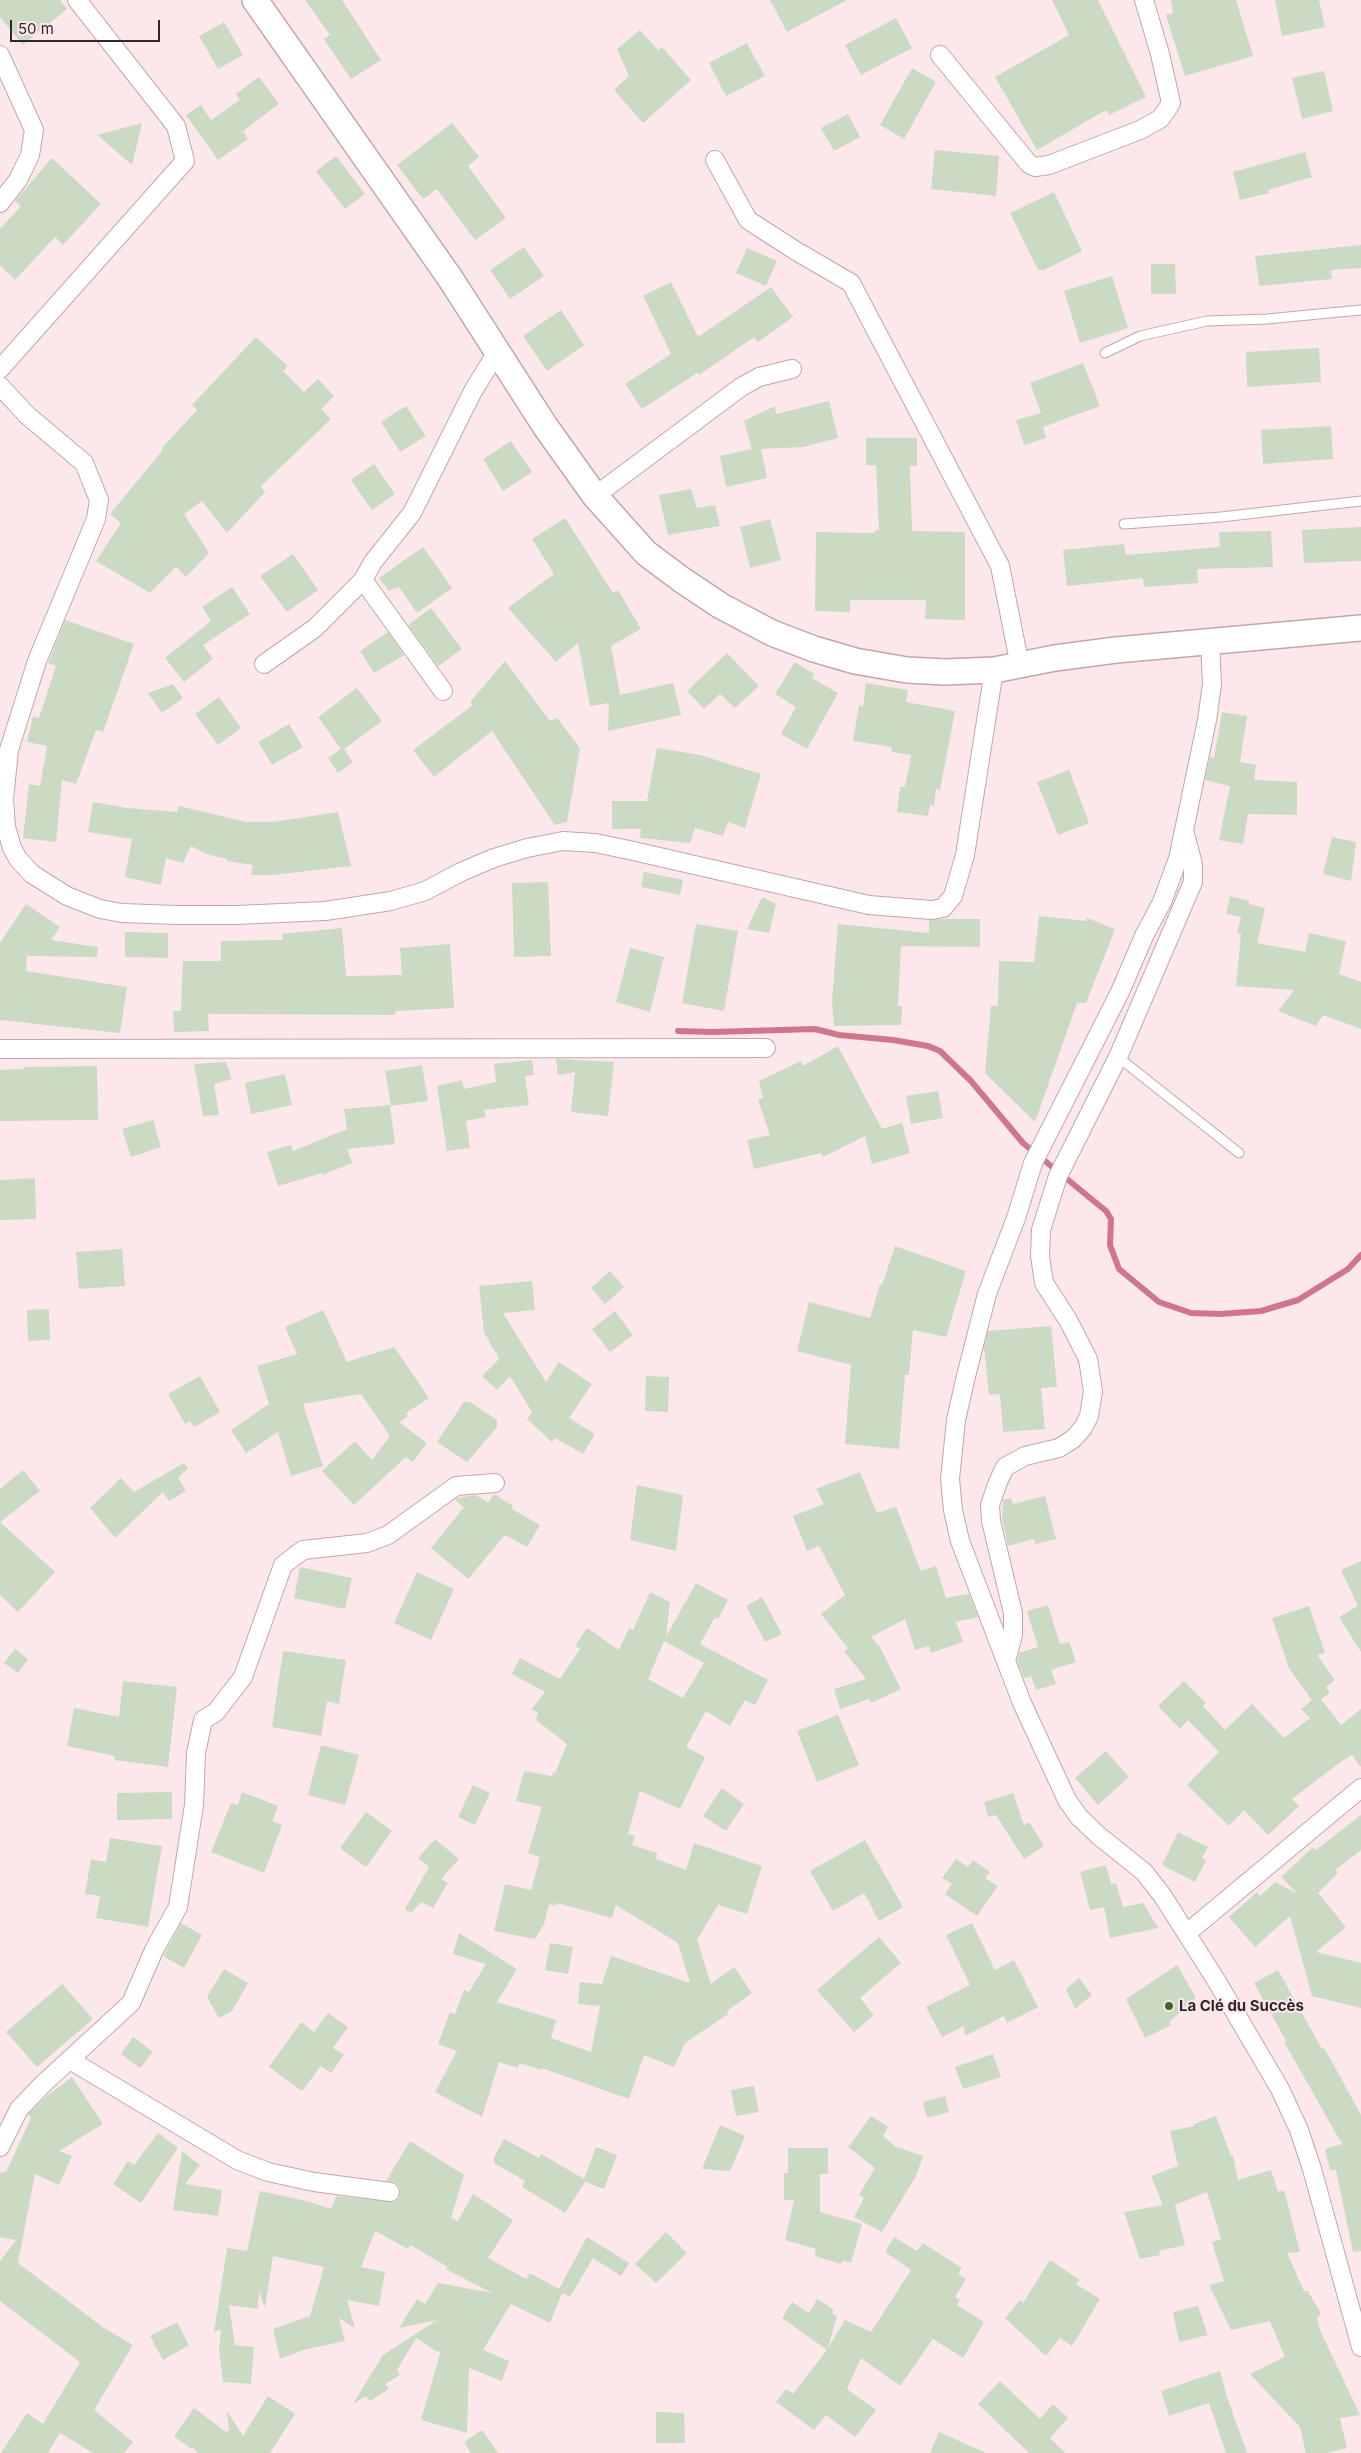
<!DOCTYPE html>
<meta charset="utf-8">
<style>
body{margin:0}
#map{position:relative;width:1361px;height:2453px;overflow:hidden;background:#fce8eb;font-family:Inter,sans-serif}
canvas{display:block}
.scale{position:absolute;left:10px;top:20px;width:150px;height:22px;box-sizing:border-box;border:2px solid #312628;border-top:0;padding-left:6px;font-size:15px;line-height:18px;white-space:nowrap;color:#312628;-webkit-text-stroke:4px #fce8eb;paint-order:stroke}
</style>
<div id="map">
<canvas width="1361" height="2453"></canvas>
<div class="scale">50 m</div>
</div>
<script>
const ctx = document.querySelector('canvas').getContext('2d');
ctx.lineJoin = 'round';
function toPath(rows) {
  const path = new Path2D();
  for (const r of rows) {
    path.moveTo(r[0], r[1]);
    for (let i = 2; i < r.length; i += 2) path.lineTo(r[i], r[i + 1]);
  }
  return path;
}
function stroke(path, color, width, dash) {
  ctx.strokeStyle = color;
  ctx.lineWidth = width;
  ctx.lineCap = dash ? 'butt' : 'round';
  ctx.setLineDash(dash || []);
  ctx.stroke(path);
}
function fill(path, color) {
  ctx.fillStyle = color;
  ctx.fill(path, 'evenodd');
}
function label(font, color, halo, rows, align = 'center') {
  ctx.font = font + ' Inter,sans-serif';
  ctx.lineWidth = 4;
  ctx.setLineDash([]);
  ctx.textBaseline = 'middle';
  ctx.strokeStyle = halo;
  ctx.fillStyle = color;
  for (const [text, x, y, turn = 0] of rows) {
    ctx.save();
    ctx.translate(x, y);
    ctx.rotate((+turn || 0) * Math.PI / 180);
    ctx.textAlign = isNaN(turn) ? turn : align;
    if (halo) ctx.strokeText(text, 0, 0);
    ctx.fillText(text, 0, 0);
    ctx.restore();
  }
}
stroke(toPath([
 [678,1031,712,1032,815,1029,839,1035,893,1040,928,1046,940,1051,971,1081,1023,1143,1106,1211,1111,1219,1110,1245,1119,1269,1159,1302,1191,1313,1220,1314,1261,1311,1298,1300,1348,1269,1361,1255]
]), '#cf768a', 6);
fill(toPath([
 [0,0,60,0,67,9,23,45,0,17],
 [305,0,342,0,381,60,351,79,324,39,330,35],
 [770,0,847,0,787,32],
 [1052,0,1098,0,1146,97,1109,115,1106,110,1037,150,995,77,1069,35],
 [1171,0,1236,0,1253,56,1185,76,1166,15,1173,13],
 [1275,0,1319,0,1325,27,1282,36],
 [896,18,912,48,861,75,845,45],
 [224,22,243,55,218,69,199,36],
 [640,30,658,50,662,47,691,80,643,123,614,90,629,76,617,49],
 [747,43,765,76,726,96,709,63],
 [912,68,936,82,904,139,880,125],
 [1324,71,1333,111,1302,119,1292,78],
 [259,77,279,104,243,131,248,139,218,160,186,115,201,105,211,120,240,100,236,94],
 [848,114,860,137,834,151,821,128],
 [142,123,132,165,97,135],
 [452,123,479,157,468,166,506,218,475,240,437,189,423,199,397,165],
 [935,150,999,156,996,196,931,189],
 [1305,152,1312,177,1268,190,1269,193,1240,200,1233,172],
 [336,156,365,194,345,209,316,171],
 [52,158,101,204,63,245,55,237,15,280,0,265,0,229,21,206,15,201],
 [1054,192,1082,251,1044,270,1038,270,1010,213],
 [1361,245,1361,268,1331,270,1332,279,1259,286,1255,256],
 [524,247,544,276,510,299,490,270],
 [747,248,777,261,766,286,736,273],
 [1151,264,1175,264,1176,294,1151,294],
 [1112,276,1128,328,1080,343,1064,291],
 [671,282,698,337,771,287,793,317,758,342,754,337,699,375,697,373,642,409,625,384,671,354,643,296],
 [561,310,584,345,547,371,523,336],
 [256,337,288,366,283,371,304,392,318,379,334,396,321,409,331,419,261,486,265,492,227,533,202,501,184,514,209,553,186,577,176,567,150,593,96,561,121,523,110,514,163,450,161,449,197,410,192,405],
 [1319,348,1321,382,1247,387,1246,352],
 [1083,363,1100,406,1043,427,1046,438,1024,445,1016,420,1041,413,1030,383],
 [829,401,838,438,803,447,761,449,767,478,726,487,720,456,752,449,744,421,775,406,776,414],
 [406,406,426,436,400,452,381,422],
 [1331,426,1333,459,1263,464,1261,430],
 [866,438,917,438,917,466,910,466,912,531,965,532,965,620,925,619,926,600,850,600,850,612,815,611,816,532,875,533,875,530,879,530,876,465,866,465],
 [511,441,532,472,503,491,483,459],
 [374,464,395,494,372,510,351,480],
 [691,489,697,508,715,505,720,526,668,535,659,495],
 [565,518,613,593,618,590,641,629,611,646,620,695,673,683,681,715,608,731,609,703,590,706,578,643,556,662,508,608,554,574,532,539],
 [770,519,781,560,750,568,740,527],
 [1361,527,1361,561,1304,563,1302,530],
 [1271,531,1273,567,1197,569,1198,583,1144,587,1143,578,1067,586,1063,550,1124,544,1126,555,1220,547,1219,532],
 [423,547,452,588,417,613,399,587,389,591,379,578],
 [293,554,318,590,287,612,260,576],
 [232,587,250,614,203,645,213,659,184,682,165,658,211,621,202,607],
 [431,608,462,649,438,666,408,625],
 [65,620,134,644,103,732,96,730,76,784,62,780,56,842,23,838,29,784,40,786,47,746,27,742,33,716,39,718,56,666,48,663],
 [388,632,404,655,374,673,360,651],
 [727,653,759,686,735,708,720,694,704,709,687,691],
 [505,661,550,721,557,718,580,748,567,822,555,825,492,731,434,777,413,750,473,705,470,702],
 [795,662,814,674,812,678,838,693,807,749,781,734,796,707,775,694],
 [866,683,908,690,906,702,955,711,940,790,936,789,934,806,930,805,928,816,897,812,900,787,905,787,911,755,891,752,892,747,853,741,859,705,863,707],
 [173,684,183,698,162,713,148,693],
 [357,688,382,721,344,749,353,762,338,773,328,758,341,749,318,717],
 [219,697,241,728,218,745,195,714],
 [1222,712,1247,716,1240,762,1256,765,1254,780,1297,782,1297,815,1248,814,1243,844,1219,840,1230,786,1205,780,1210,757,1214,758],
 [289,724,303,747,272,765,258,742],
 [657,748,700,755,761,774,745,828,728,822,723,836,695,828,690,843,640,838,641,829,612,829,612,801,647,801],
 [1069,770,1089,823,1058,835,1037,782],
 [93,802,127,808,177,812,179,806,246,822,273,822,338,812,351,866,272,875,251,875,253,865,227,861,227,859,206,854,191,846,183,863,166,858,161,885,125,877,132,839,88,832],
 [1332,837,1356,842,1351,881,1323,874],
 [644,872,683,880,680,895,641,887],
 [548,882,551,956,514,957,512,883],
 [1230,896,1249,901,1249,904,1265,908,1257,943,1305,952,1309,933,1346,941,1339,974,1361,982,1361,1029,1323,1015,1316,1026,1278,1011,1294,990,1236,986,1241,934,1237,933,1241,917,1226,914],
 [762,897,776,904,769,933,747,929],
 [26,904,60,927,51,940,98,947,97,957,27,956,26,971,127,987,120,1033,0,1020,0,943],
 [1039,916,1086,921,1087,918,1115,929,1086,1003,1077,1003,1035,1122,985,1073,991,1006,998,1006,999,961,1034,962],
 [942,919,980,919,980,947,901,946,898,1006,902,1006,901,1025,834,1026,832,1001,838,924,929,933,929,920],
 [696,924,738,931,724,1011,682,1003],
 [342,928,346,976,402,975,400,948,450,944,454,1008,395,1011,395,1015,208,1014,209,1031,174,1032,173,1011,181,1011,183,961,221,961,221,941,283,940,282,934],
 [125,932,168,933,168,958,125,957],
 [630,948,664,957,650,1012,616,1002],
 [838,1046,882,1129,902,1123,910,1153,872,1164,865,1136,823,1157,821,1153,754,1169,747,1140,770,1135,758,1100,763,1098,759,1081,801,1061,803,1066],
 [556,1059,614,1062,608,1116,571,1112,575,1072,558,1075],
 [532,1060,534,1075,525,1076,529,1105,484,1110,486,1117,466,1121,470,1148,447,1151,437,1086,462,1080,464,1089,496,1082,494,1064],
 [226,1062,232,1079,214,1084,219,1115,203,1116,194,1064],
 [422,1065,428,1101,391,1106,385,1071],
 [97,1066,98,1120,0,1121,0,1070,24,1069,24,1067],
 [285,1074,292,1105,251,1114,245,1083],
 [938,1091,943,1118,911,1124,906,1096],
 [390,1105,395,1144,347,1149,352,1163,322,1175,322,1173,278,1186,267,1152,291,1145,293,1151,347,1129,344,1109],
 [153,1120,161,1147,131,1157,122,1129],
 [35,1178,36,1219,0,1220,0,1180],
 [895,1246,966,1271,946,1337,913,1330,909,1375,905,1375,899,1449,845,1444,851,1365,797,1351,809,1302,870,1318,880,1284,882,1285],
 [122,1249,125,1286,79,1289,76,1252],
 [610,1271,624,1287,605,1304,591,1288],
 [532,1281,535,1310,503,1313,546,1382,559,1362,592,1384,569,1418,595,1434,583,1454,555,1438,552,1442,527,1419,532,1412,510,1376,497,1390,482,1376,499,1359,497,1355,498,1352,496,1354,484,1332,479,1286],
 [49,1309,50,1340,28,1341,27,1310],
 [323,1310,347,1362,394,1347,429,1398,406,1413,408,1416,399,1422,427,1443,413,1462,406,1457,354,1505,322,1471,355,1441,372,1460,390,1436,361,1394,303,1404,323,1466,291,1476,278,1432,246,1453,231,1430,269,1404,257,1366,297,1354,285,1327],
 [615,1311,633,1335,610,1352,592,1329],
 [1051,1326,1057,1387,1041,1388,1045,1429,1003,1432,1000,1394,989,1395,984,1347,988,1331],
 [200,1376,220,1412,194,1427,190,1421,185,1424,168,1394],
 [646,1376,669,1377,668,1412,645,1411],
 [464,1402,470,1402,497,1420,497,1427,467,1462,437,1442],
 [184,1463,188,1468,178,1478,186,1491,169,1501,163,1492,115,1538,90,1508,121,1478,134,1492],
 [23,1470,40,1491,0,1522,55,1572,18,1612,0,1595,0,1489],
 [860,1472,877,1513,896,1507,921,1571,936,1566,946,1598,969,1594,978,1617,956,1622,963,1642,931,1653,929,1646,915,1650,905,1619,871,1637,880,1647,901,1689,871,1703,869,1699,840,1709,834,1689,866,1679,844,1651,848,1648,821,1614,845,1595,819,1546,807,1551,793,1516,824,1504,816,1489],
 [637,1485,683,1495,676,1551,630,1540],
 [494,1494,513,1506,512,1509,540,1525,527,1547,505,1535,468,1579,431,1548,464,1507,456,1501,457,1498,476,1495,488,1503],
 [1045,1496,1056,1539,1036,1544,1034,1539,1008,1546,1002,1519,1003,1500,1011,1498,1013,1504],
 [1361,1561,1361,1652,1339,1617,1358,1606,1341,1570],
 [300,1567,352,1578,345,1609,294,1598],
 [417,1572,454,1589,431,1640,394,1623],
 [696,1583,728,1600,718,1619,715,1617,700,1644,768,1680,755,1705,745,1700,730,1726,706,1711,686,1747,705,1757,680,1809,640,1791,628,1834,635,1836,632,1845,657,1853,656,1859,686,1870,694,1843,762,1866,747,1914,718,1905,697,1940,711,1984,734,1967,752,1993,727,2011,728,2014,685,2043,674,2067,644,2055,629,2099,542,2068,542,2070,519,2063,518,2068,499,2062,482,2117,435,2092,457,2051,438,2044,450,2012,455,2014,464,1990,469,1992,486,1964,453,1954,459,1933,517,1969,497,2002,556,2020,551,2038,591,2052,600,2006,578,2004,580,1982,602,1984,611,1956,690,1983,678,1943,616,1905,612,1918,557,1903,556,1906,549,1904,544,1924,535,1939,494,1931,505,1884,531,1890,540,1857,528,1853,542,1807,516,1801,524,1771,552,1776,553,1772,555,1773,567,1744,536,1720,538,1712,531,1710,545,1692,512,1674,520,1658,560,1679,580,1649,575,1646,587,1628,619,1650,629,1628,633,1630,650,1592,670,1602,666,1637],
 [664,1641,704,1663,683,1698,648,1679],
 [762,1597,782,1634,765,1642,746,1606],
 [1048,1605,1060,1644,1069,1642,1076,1662,1051,1670,1056,1684,1036,1690,1031,1676,1024,1678,1017,1661,1019,1653,1038,1647,1027,1611],
 [1309,1606,1325,1653,1317,1655,1335,1680,1326,1687,1330,1693,1321,1699,1341,1725,1361,1709,1361,1767,1352,1755,1342,1761,1292,1799,1299,1806,1268,1835,1244,1810,1229,1826,1187,1785,1219,1752,1188,1720,1180,1729,1158,1706,1184,1681,1206,1703,1203,1706,1225,1730,1252,1704,1284,1738,1310,1718,1301,1709,1312,1700,1289,1668,1272,1618],
 [15,1649,28,1659,18,1673,4,1663],
 [283,1651,346,1660,339,1704,327,1701,321,1736,272,1727],
 [123,1681,177,1687,168,1767,114,1760,115,1756,67,1746,74,1708,119,1717],
 [838,1715,859,1765,817,1782,797,1731],
 [321,1745,359,1755,345,1805,308,1795],
 [1106,1751,1129,1777,1098,1805,1075,1778],
 [473,1785,490,1793,475,1825,458,1817],
 [722,1788,744,1804,726,1831,703,1816],
 [172,1792,172,1819,117,1820,117,1793],
 [242,1792,278,1806,272,1821,282,1825,264,1873,211,1852,231,1803,238,1805],
 [1013,1793,1024,1825,1029,1822,1044,1846,1024,1859,996,1815,988,1817,984,1802],
 [366,1812,392,1831,366,1867,340,1848],
 [1361,1815,1361,1850,1335,1870,1338,1873,1318,1893,1346,1927,1316,1952,1361,1963,1361,2008,1312,1996,1290,1916,1255,1947,1229,1917,1257,1892,1260,1896,1275,1882,1298,1894,1281,1877,1313,1847,1316,1850],
 [1178,1832,1208,1847,1202,1858,1206,1860,1195,1882,1162,1865],
 [110,1838,162,1846,148,1927,96,1918,100,1896,85,1894,91,1859,106,1862],
 [435,1839,459,1859,441,1879,448,1883,433,1908,421,1902,411,1913,405,1909,429,1867,418,1858],
 [865,1840,903,1907,879,1921,864,1893,833,1911,810,1871],
 [956,1859,968,1867,973,1860,990,1872,985,1878,998,1886,977,1916,945,1894,952,1884,942,1878],
 [1106,1865,1111,1884,1116,1883,1123,1907,1143,1903,1158,1928,1110,1938,1104,1907,1090,1910,1080,1872],
 [181,1923,202,1935,184,1968,163,1956],
 [972,1923,995,1970,1014,1960,1038,2007,1007,2023,1004,2016,965,2036,964,2026,942,2037,926,2007,970,1985,946,1935],
 [879,1937,901,1963,860,1998,874,2015,854,2032,817,1990],
 [550,1943,573,1947,568,1974,545,1970],
 [1177,1965,1196,1998,1169,2022,1171,2025,1145,2038,1126,1999],
 [224,1969,248,1983,232,2011,219,2018,207,1997],
 [1278,1970,1322,2049,1324,2048,1331,2060,1361,2115,1361,2251,1353,2252,1336,2170,1330,2170,1325,2149,1342,2144,1284,2042,1286,2041,1254,1983],
 [1079,1978,1092,1995,1075,2009,1066,1989],
 [62,1984,93,2019,37,2067,6,2032],
 [328,2013,348,2027,333,2048,344,2055,331,2073,321,2066,302,2091,269,2067,301,2022,314,2032],
 [133,2037,153,2052,140,2068,121,2054],
 [993,2054,1001,2077,963,2089,955,2067],
 [72,2077,103,2124,59,2151,72,2156,59,2185,35,2174,18,2263,104,2328,133,2345,94,2410,133,2442,124,2453,93,2453,60,2433,48,2453,1,2453,27,2413,43,2424,80,2362,0,2301,0,2261,16,2240,0,2237,0,2173,6,2172,31,2118,28,2114,48,2095],
 [754,2086,759,2112,736,2116,731,2090],
 [945,2096,949,2112,927,2118,923,2102],
 [871,2116,888,2127,883,2136,896,2147,923,2156,916,2176,882,2232,854,2217,864,2198,859,2195,875,2168,848,2147],
 [1216,2116,1231,2156,1233,2155,1238,2180,1271,2170,1278,2192,1284,2190,1300,2252,1287,2253,1304,2291,1308,2291,1321,2314,1317,2318,1320,2330,1360,2415,1340,2418,1347,2448,1326,2453,1306,2453,1300,2427,1250,2374,1284,2357,1284,2355,1270,2321,1231,2330,1209,2285,1224,2281,1212,2242,1221,2239,1207,2192,1175,2205,1185,2245,1159,2251,1160,2255,1140,2259,1124,2212,1163,2205,1151,2176,1178,2166,1170,2131,1195,2126,1194,2124],
 [720,2125,745,2136,730,2171,702,2169],
 [158,2133,178,2148,141,2203,113,2184,128,2161,134,2165],
 [504,2139,539,2158,541,2154,584,2179,596,2147,617,2155,604,2189,585,2182,565,2213,522,2187,525,2181,494,2163,494,2157],
 [410,2141,464,2175,451,2218,458,2221,473,2194,513,2220,488,2258,526,2279,530,2273,559,2289,587,2237,629,2263,621,2276,593,2258,570,2297,562,2293,550,2323,511,2304,483,2350,509,2361,502,2381,469,2368,467,2433,421,2420,441,2350,438,2352,416,2338,397,2370,400,2375,385,2384,389,2389,370,2401,366,2396,353,2404,383,2355,437,2320,399,2328,417,2299,425,2304,438,2283,492,2293,446,2269,448,2267,410,2245,408,2249,375,2231,361,2267,385,2272,379,2306,347,2300,355,2328,339,2318,345,2341,303,2350,280,2359,273,2329,310,2316,324,2267,273,2256,265,2308,259,2291,258,2309,229,2305,235,2345,254,2347,251,2384,223,2382,219,2350,221,2329,214,2332,227,2248,247,2251,260,2191,310,2202,331,2209,336,2196,394,2202,399,2198,400,2188,396,2183,386,2181],
 [788,2148,828,2148,828,2174,820,2174,820,2212,862,2224,851,2263,843,2260,841,2264,815,2256,816,2249,785,2240,794,2200,784,2200,784,2173,788,2173],
 [182,2151,200,2165,185,2184,222,2190,218,2216,173,2210],
 [666,2232,687,2253,656,2283,635,2264],
 [894,2237,917,2251,923,2243,962,2268,958,2274,966,2279,955,2297,960,2300,957,2305,984,2322,963,2358,933,2339,900,2386,861,2358,847,2389,876,2410,855,2437,826,2415,814,2430,776,2402,786,2389,793,2394,827,2350,782,2318,792,2302,809,2313,817,2299,834,2310,832,2313,837,2316,828,2348,845,2320,871,2332,911,2270,885,2252],
 [1050,2260,1080,2280,1076,2284,1100,2299,1072,2346,1060,2338,1046,2356,1005,2318,1020,2300,1023,2303],
 [1198,2306,1208,2335,1179,2342,1173,2312],
 [177,2322,189,2345,163,2360,150,2336],
 [1220,2371,1227,2397,1247,2453,1226,2453,1209,2403,1169,2416,1161,2391],
 [1000,2381,1040,2419,1053,2404,1068,2418,1050,2438,1065,2453,1029,2453,978,2404],
 [268,2396,295,2414,270,2453,197,2453,194,2448,190,2448,174,2436,194,2408,226,2432,229,2430,227,2411,243,2436],
 [656,2412,684,2413,685,2443,656,2443],
 [482,2430,498,2453,471,2453,464,2442],
 [939,2432,986,2453,930,2453]
]), '#cbdac3');
const lane = toPath([
 [1105,353,1140,336,1207,321,1267,319,1361,310],
 [1124,524,1221,517,1361,501],
 [1118,1057,1239,1153]
]);
const street = toPath([
 [0,55,34,130,30,155,18,180,0,203],
 [940,55,1029,164,1035,167,1049,165,1140,130,1160,119,1166,111,1171,103,1160,54,1144,0],
 [715,160,748,220,796,251,851,283,1000,566,1020,666],
 [0,369,185,161,176,126,77,0],
 [0,386,27,415,84,463,99,500,96,519,37,661,9,750,4,799,6,827,12,848,18,859,32,874,67,896,100,909,122,913,177,915,237,915,325,911,391,901,425,891,461,872,494,858,527,848,563,841,595,843,629,850,869,905,932,910,943,908,953,896,965,855,994,670],
 [595,496,741,387,759,377,792,369],
 [363,580,443,691],
 [1210,642,1212,684,1207,720,1178,859,1162,902,1144,936,1120,992,1033,1163,1016,1218,987,1294,966,1376,956,1420,950,1479,953,1510,960,1541,1022,1703,1067,1800,1079,1817,1099,1836,1144,1872,1162,1895,1216,1980,1280,2089,1299,2130,1312,2169,1361,2347],
 [264,664,315,628,363,580,373,562,412,513,473,391,497,352],
 [0,1049,766,1048],
 [1006,1661,1013,1635,1013,1613,991,1521,990,1505,998,1482,1005,1467,1025,1456,1059,1448,1073,1439,1083,1428,1089,1416,1093,1391,1088,1359,1068,1320,1044,1283,1040,1256,1041,1230,1058,1176,1118,1057,1193,882,1193,864,1185,834],
 [1187,1933,1361,1788],
 [70,2060,237,2160,268,2172,314,2182,390,2192],
 [0,2147,19,2109,44,2083,131,2003,154,1950,178,1907,194,1805,196,1753,203,1720,216,1712,243,1677,283,1565,303,1550,367,1543,388,1535,456,1486,495,1483]
]);
const secondary = toPath([
 [255,0,450,278,545,426,595,496,646,553,682,580,721,606,772,633,814,649,855,661,907,670,945,672,994,670,1055,658,1116,650,1361,628]
]);
stroke(lane, '#c4a5ab', 11);
stroke(street, '#c4a5ab', 20);
stroke(secondary, '#c4a5ab', 28);
stroke(lane, '#fff', 9);
stroke(street, '#fff', 18);
stroke(secondary, '#fff', 25);
for (const [x, y, r, color] of [
 [1169,2006,5,"#406722"]
]) {
  const dot = new Path2D();
  dot.arc(x, y, r, 0, 2 * Math.PI);
  ctx.fillStyle = color;
  ctx.fill(dot);
  stroke(dot, '#fce8eb', 2);
}
label('bold 15px', '#312628', '#fce8eb', [
 ["La Clé du Succès",1179,2006]
], 'left');
</script>
